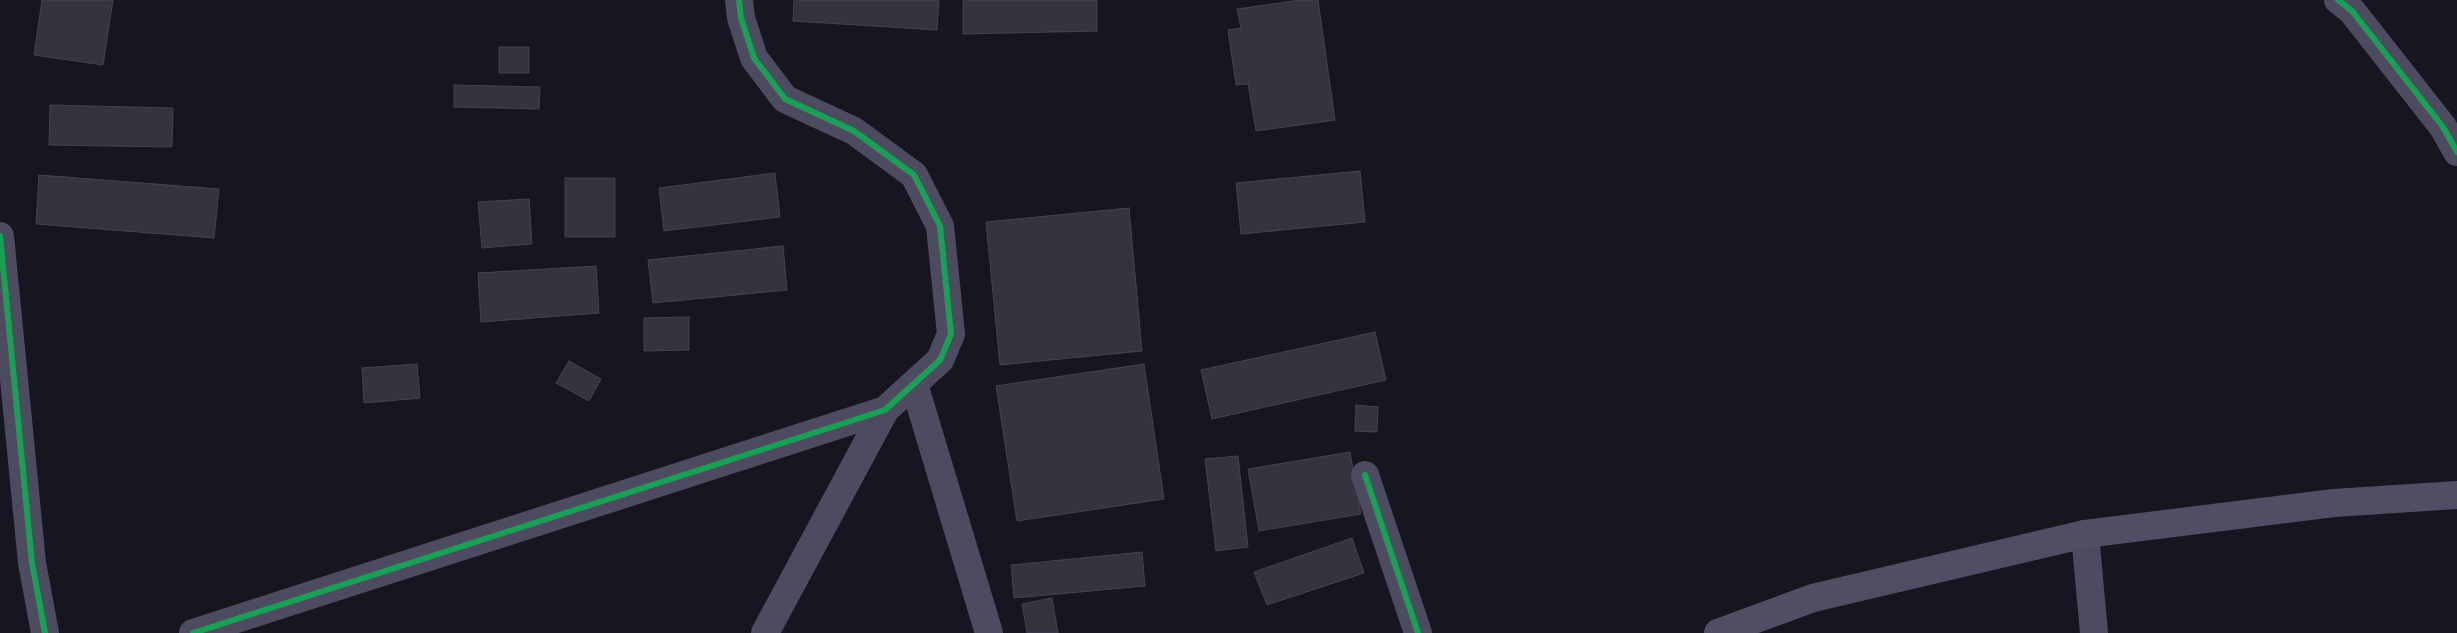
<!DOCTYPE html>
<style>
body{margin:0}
canvas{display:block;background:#17151f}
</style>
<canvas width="2457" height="633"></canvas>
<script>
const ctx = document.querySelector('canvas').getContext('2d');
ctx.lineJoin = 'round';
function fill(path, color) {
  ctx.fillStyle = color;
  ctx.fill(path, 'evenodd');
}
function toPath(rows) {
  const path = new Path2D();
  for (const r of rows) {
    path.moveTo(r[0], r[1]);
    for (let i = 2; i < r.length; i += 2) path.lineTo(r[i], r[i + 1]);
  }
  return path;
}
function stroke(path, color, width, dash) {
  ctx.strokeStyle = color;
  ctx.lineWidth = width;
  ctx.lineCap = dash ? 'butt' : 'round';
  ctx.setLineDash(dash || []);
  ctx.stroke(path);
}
const building = toPath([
 [42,0,113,0,103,65,34,55,42,0],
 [794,0,939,0,937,30,793,21,794,0],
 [963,0,1097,0,1097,31,963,34,963,0],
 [1301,0,1318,0,1335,120,1256,131,1248,84,1236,85,1228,30,1241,28,1237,9,1301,0],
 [499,47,529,47,529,73,499,73,499,47],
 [454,85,540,87,539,109,454,107,454,85],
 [50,105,173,108,172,147,49,145,50,105],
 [1360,171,1365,222,1241,234,1236,183,1360,171],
 [775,173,780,217,664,231,659,188,775,173],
 [39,175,219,189,214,238,36,224,39,175],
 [565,178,615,178,615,237,565,237,565,178],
 [529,199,532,244,482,248,478,202,529,199],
 [1129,208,1142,351,1000,365,986,222,1129,208],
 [783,246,787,290,653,303,648,260,783,246],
 [596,266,599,313,481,322,478,273,596,266],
 [689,317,689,350,644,351,644,318,689,317],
 [1375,332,1386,380,1212,419,1201,370,1375,332],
 [569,361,601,379,589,401,556,383,569,361],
 [417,364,420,398,364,403,362,368,417,364],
 [1144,364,1164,499,1017,521,996,386,1144,364],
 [1356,405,1378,407,1377,432,1355,431,1356,405],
 [1350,452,1361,514,1259,531,1248,469,1350,452],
 [1238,456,1248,547,1216,551,1205,459,1238,456],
 [1352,538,1364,573,1267,605,1254,572,1352,538],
 [1142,552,1145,586,1014,598,1011,565,1142,552],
 [1052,598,1058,633,1027,633,1022,604,1052,598]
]);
fill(building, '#363341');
stroke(building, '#444152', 1);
stroke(toPath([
 [2338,0,2352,11,2443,127,2457,152],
 [0,236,32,563,45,633],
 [914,384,989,633],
 [1365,475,1418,633],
 [2085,534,2094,633],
 [193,633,885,410,940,360,951,334,940,226,914,175,854,131,785,99,754,58,741,18,739,0],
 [765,633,885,410]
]), '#4d4b5f', 28);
stroke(toPath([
 [1718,633,1813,598,2085,534,2334,503,2457,495]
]), '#504e65', 28);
stroke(toPath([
 [2338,0,2352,11,2443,127,2457,152],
 [0,236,32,563,45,633],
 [1365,475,1418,633],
 [193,633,885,410,940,360,951,334,940,226,914,175,854,131,785,99,754,58,741,18,739,0]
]), '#1a9f57', 6);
</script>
